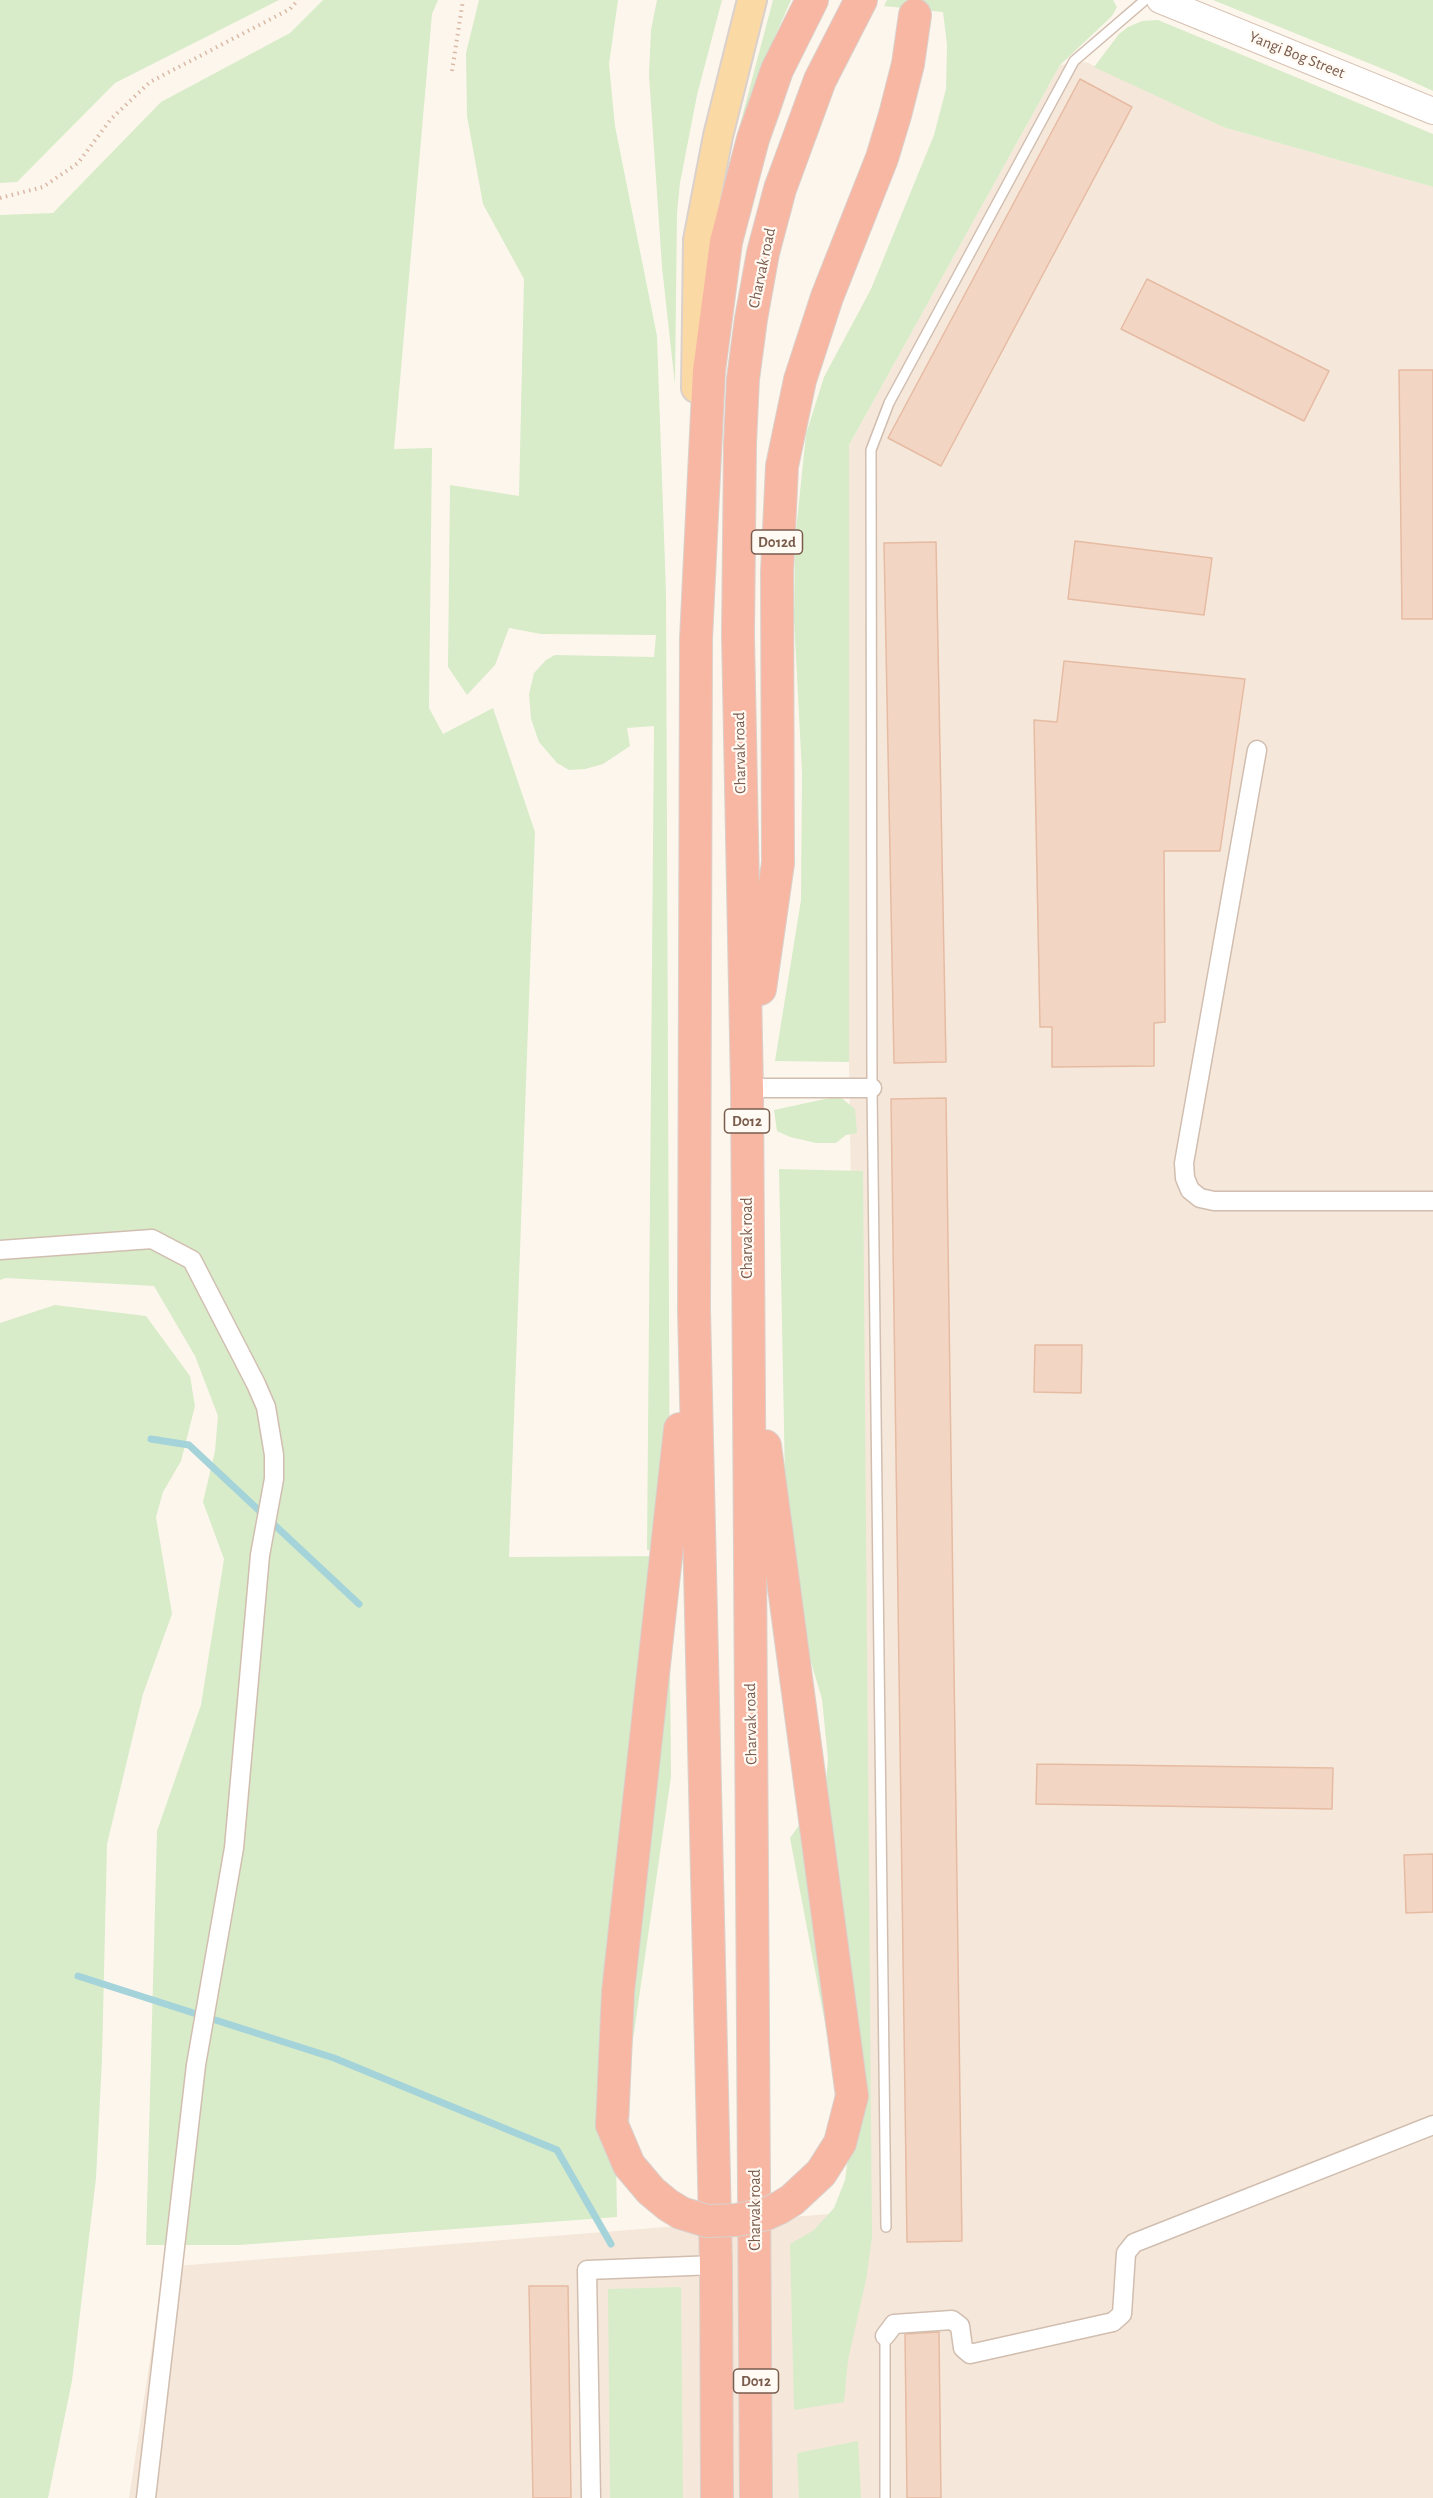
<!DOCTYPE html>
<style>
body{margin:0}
canvas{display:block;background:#fdf6ec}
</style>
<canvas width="1433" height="2498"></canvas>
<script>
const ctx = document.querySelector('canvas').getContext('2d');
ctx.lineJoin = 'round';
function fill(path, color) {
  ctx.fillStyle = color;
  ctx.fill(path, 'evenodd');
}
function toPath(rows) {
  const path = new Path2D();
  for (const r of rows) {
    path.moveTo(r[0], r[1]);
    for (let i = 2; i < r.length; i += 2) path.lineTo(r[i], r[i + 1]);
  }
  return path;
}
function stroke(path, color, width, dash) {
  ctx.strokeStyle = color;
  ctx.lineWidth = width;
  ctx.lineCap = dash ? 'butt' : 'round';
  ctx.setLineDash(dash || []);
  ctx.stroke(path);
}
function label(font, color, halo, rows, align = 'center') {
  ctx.font = font + ' "Alegreya Sans",sans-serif';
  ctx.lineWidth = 4.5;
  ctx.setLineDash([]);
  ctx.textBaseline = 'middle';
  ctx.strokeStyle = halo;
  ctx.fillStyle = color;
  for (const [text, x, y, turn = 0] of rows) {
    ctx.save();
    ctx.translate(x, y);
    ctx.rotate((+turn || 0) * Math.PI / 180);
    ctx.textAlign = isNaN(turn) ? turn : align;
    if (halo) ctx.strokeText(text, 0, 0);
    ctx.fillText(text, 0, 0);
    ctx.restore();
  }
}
fill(toPath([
 [1086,62,1223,127,1433,187,1433,2498,129,2498,164,2267,867,2211,849,1062,849,445,1060,65]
]), '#f5e8da');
fill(toPath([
 [0,0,279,0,115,83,17,182,0,183],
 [323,0,438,0,432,14,394,449,432,448,429,708,443,734,493,708,535,832,509,1557,669,1556,671,1777,616,2157,617,2217,239,2245,146,2245,157,1831,201,1705,224,1559,203,1502,215,1451,218,1416,195,1356,154,1286,6,1278,0,1280,0,215,53,213,161,102,290,33],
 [479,0,618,0,609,64,615,126,657,336,666,593,670,1550,647,1550,654,726,627,728,630,746,603,764,585,769,569,770,557,763,539,742,531,719,529,694,534,673,546,660,555,655,654,657,656,635,541,634,509,628,495,665,467,695,448,667,450,485,519,496,524,279,483,204,467,116,466,53],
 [657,0,722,0,697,95,680,183,677,212,675,385,662,267,649,75,651,30],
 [773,0,791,0,761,68,728,170],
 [887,0,1113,0,1117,7,1112,16,1060,65,849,445,849,1062,775,1061,801,900,802,773,794,618,795,541,806,434,824,377,871,289,934,135,946,89,947,45,943,12,884,6],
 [1213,0,1433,0,1433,91,1398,75],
 [1158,20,1433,134,1433,187,1223,127,1094,67,1119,34,1128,27,1142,21],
 [839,1096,855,1109,857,1133,846,1135,836,1143,816,1143,790,1137,777,1131,774,1110],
 [779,1169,863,1171,872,2237,866,2280,848,2360,844,2402,794,2410,790,2244,814,2230,834,2208,845,2180,849,2150,790,1838,817,1800,826,1781,828,1759,822,1699,787,1582],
 [55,1305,146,1316,190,1376,195,1406,181,1461,163,1492,156,1517,172,1614,143,1694,107,1844,102,2059,96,2178,72,2381,48,2498,0,2498,0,1323],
 [681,2287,683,2498,610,2498,608,2289],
 [858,2441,861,2498,799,2498,797,2453]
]), '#d8ecc9');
stroke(toPath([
 [151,1439,189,1445,359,1604],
 [78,1976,334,2058,557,2150,611,2244]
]), '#a5d3da', 7);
const building = toPath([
 [1080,79,1132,107,941,466,888,438,1080,79],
 [1147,279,1329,371,1304,421,1121,329,1147,279],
 [1399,370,1433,370,1433,619,1402,619,1399,370],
 [1075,541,1212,558,1204,615,1068,599,1075,541],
 [936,542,946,1062,894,1063,884,543,936,542],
 [1064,661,1245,679,1220,851,1164,851,1165,1022,1154,1023,1154,1066,1052,1067,1052,1027,1040,1027,1034,720,1057,722,1064,661],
 [946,1098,962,2241,907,2242,891,1099,946,1098],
 [1035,1345,1082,1345,1081,1393,1034,1392,1035,1345],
 [1037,1764,1333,1768,1332,1809,1036,1804,1037,1764],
 [1433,1854,1433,1912,1406,1913,1404,1855,1433,1854],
 [529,2286,568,2286,571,2498,533,2498,529,2286],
 [939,2332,941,2498,907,2498,905,2334,939,2332]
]);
fill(building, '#f3d5c3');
stroke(building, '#e6bba3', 1.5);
const lane = toPath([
 [886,2227,872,1088,871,450,889,403,1074,61,1145,0],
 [885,2336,885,2498]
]);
const street = toPath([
 [1257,750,1184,1163,1185,1178,1190,1190,1200,1198,1214,1201,1433,1201],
 [747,1088,872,1088],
 [0,1250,152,1239,192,1260,256,1384,266,1407,274,1455,274,1479,260,1555,234,1848,196,2065,146,2498],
 [885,2336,894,2324,952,2320,960,2326,963,2348,970,2354,1113,2322,1122,2314,1126,2253,1134,2243,1433,2125],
 [591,2498,587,2270,716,2265]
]);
const secondary = toPath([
 [1160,0,1433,111]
]);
const primary = toPath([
 [696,388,698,240,718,136,752,0]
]);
const highway = toPath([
 [760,989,778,863,777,572,782,466,800,380,827,297,882,158,895,115,908,64,915,15],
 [765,1446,852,2096],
 [612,2125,618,1992,680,1429],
 [717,2498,716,2265,694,1309,696,639,709,371,726,242,753,139,766,102,777,70,812,0],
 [756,2498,747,1088,738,635,740,443,743,379,751,319,763,253,780,189,820,80,861,0]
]);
stroke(lane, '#d1beb0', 12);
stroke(street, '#d1beb0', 21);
stroke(secondary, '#d6c0b0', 28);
stroke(primary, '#dad1cd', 32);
stroke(highway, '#dad1cd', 34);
stroke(toPath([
 [452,71,463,0],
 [0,198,43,187,78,163,111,119,150,82,290,9,298,0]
]), '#d9b8a5', 4, [1.5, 4.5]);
stroke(lane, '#fff', 9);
stroke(street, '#fff', 18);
stroke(secondary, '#fff', 26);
stroke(primary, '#fbd9a5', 28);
stroke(highway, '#f7b7a3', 32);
const highwayBridge = toPath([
 [612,2125,629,2165,651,2191,668,2205,681,2213,707,2221,737,2220,766,2214,779,2208,792,2200,821,2173,840,2143,852,2096]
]);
stroke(highwayBridge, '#dad1cd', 34, []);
stroke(highwayBridge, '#f7b7a3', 32);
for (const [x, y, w] of [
 [777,542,51],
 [747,1121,45],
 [756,2381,45]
]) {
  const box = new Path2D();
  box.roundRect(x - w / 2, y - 12, w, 24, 4.5);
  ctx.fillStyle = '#fffaf3';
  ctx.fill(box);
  stroke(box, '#7a5c4d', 1.5);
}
label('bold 15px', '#7a5c4d', null, [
 ["D012d",777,542],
 ["D012",747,1121],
 ["D012",756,2381]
]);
label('16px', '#7a5c4d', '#fffaf3', [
 ["Yangi Bog Street",1297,55,22],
 ["Charvak road",762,268,-78],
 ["Charvak road",740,753,-91],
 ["Charvak road",747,1238,-90],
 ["Charvak road",751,1724,-91],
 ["Charvak road",755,2210,-90]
]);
</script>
